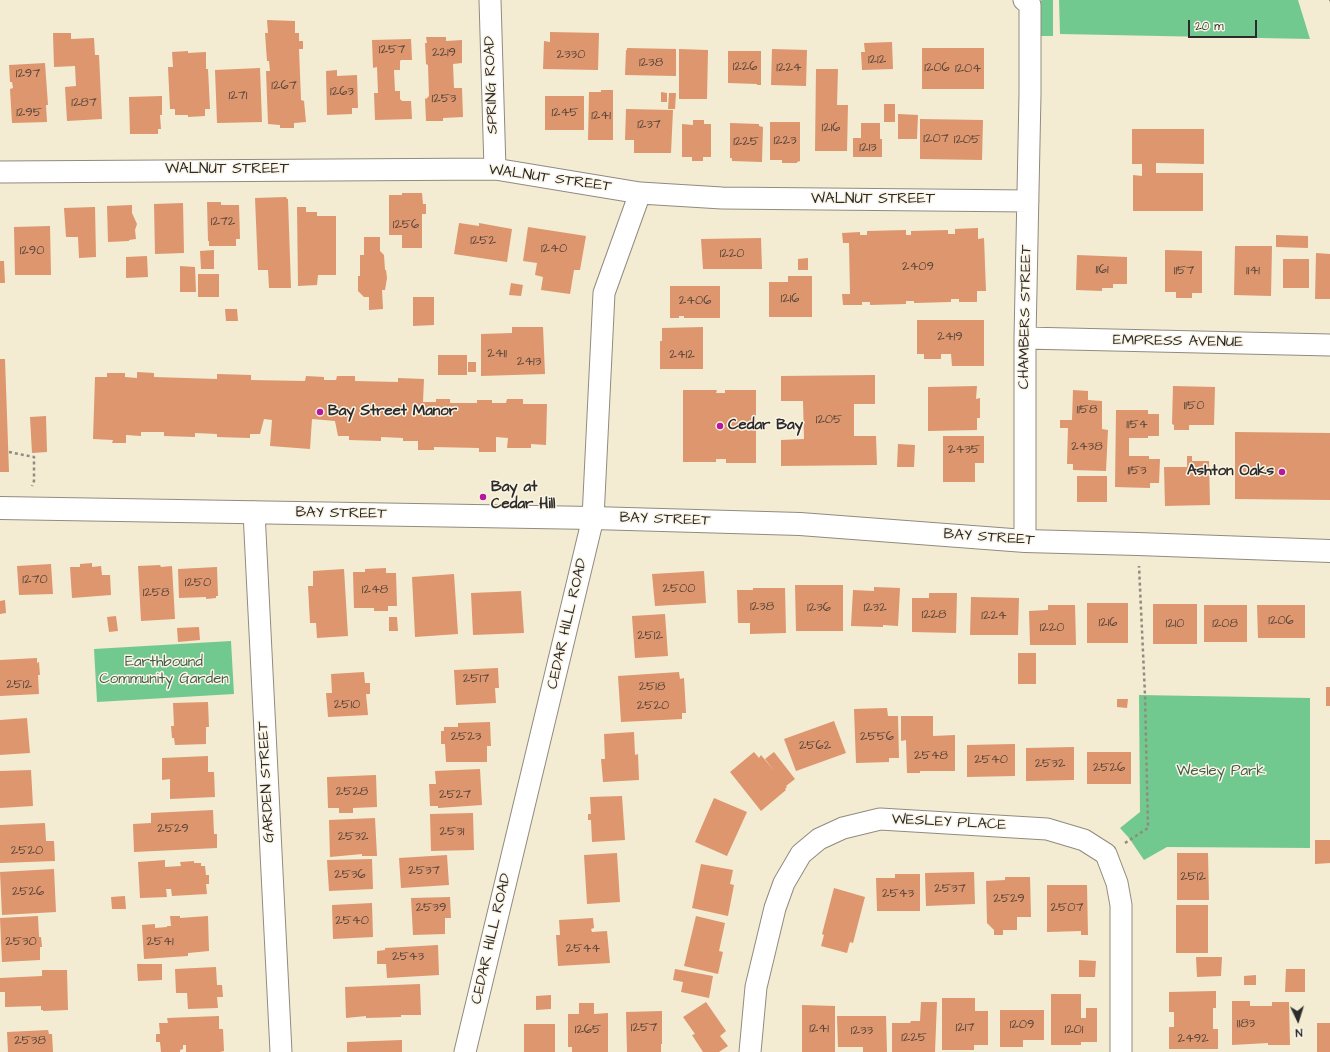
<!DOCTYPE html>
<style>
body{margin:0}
#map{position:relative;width:1330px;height:1052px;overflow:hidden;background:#f4ebd3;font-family:"Architects Daughter",sans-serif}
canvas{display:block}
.north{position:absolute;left:1278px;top:1000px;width:40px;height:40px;-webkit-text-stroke:3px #fcf5e5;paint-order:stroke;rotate:176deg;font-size:11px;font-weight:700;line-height:16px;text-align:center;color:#2b2b2b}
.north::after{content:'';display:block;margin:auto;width:14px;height:18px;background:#2b2b2b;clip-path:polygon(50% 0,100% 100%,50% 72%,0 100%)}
.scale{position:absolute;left:1188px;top:20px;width:69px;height:18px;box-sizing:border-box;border:2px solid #2b2b2b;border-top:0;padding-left:5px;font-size:12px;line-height:14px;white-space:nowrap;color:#2b2b2b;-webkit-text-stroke:3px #fcf5e5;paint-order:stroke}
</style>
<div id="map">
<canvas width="1330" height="1052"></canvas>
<div class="north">N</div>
<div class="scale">20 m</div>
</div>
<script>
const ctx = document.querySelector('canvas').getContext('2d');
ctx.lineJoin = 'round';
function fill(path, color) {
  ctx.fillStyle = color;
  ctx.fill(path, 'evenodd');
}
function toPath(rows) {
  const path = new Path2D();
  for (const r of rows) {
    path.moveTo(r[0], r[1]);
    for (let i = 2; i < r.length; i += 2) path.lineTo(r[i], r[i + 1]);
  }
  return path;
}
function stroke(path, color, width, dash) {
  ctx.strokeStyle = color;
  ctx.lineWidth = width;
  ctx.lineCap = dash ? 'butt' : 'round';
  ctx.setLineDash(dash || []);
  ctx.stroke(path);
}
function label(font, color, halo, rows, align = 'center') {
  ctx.font = font + ' "Architects Daughter",sans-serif';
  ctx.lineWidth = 3;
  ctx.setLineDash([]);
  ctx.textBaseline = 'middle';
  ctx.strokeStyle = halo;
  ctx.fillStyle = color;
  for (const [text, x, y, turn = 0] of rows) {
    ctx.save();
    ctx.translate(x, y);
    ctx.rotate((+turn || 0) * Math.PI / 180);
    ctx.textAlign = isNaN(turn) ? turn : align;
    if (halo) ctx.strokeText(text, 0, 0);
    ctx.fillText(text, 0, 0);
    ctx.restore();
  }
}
fill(toPath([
 [1042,0,1053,0,1053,36,1037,36,1038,3],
 [1059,0,1298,0,1310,39,1060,34],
 [231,641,234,694,97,702,94,649],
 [1139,695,1310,698,1310,848,1167,847,1144,860,1129,838,1120,828,1140,812]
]), '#71c990');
fill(toPath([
 [267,20,295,21,295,33,299,33,299,41,303,41,303,49,299,49,301,100,304,101,306,122,294,123,294,128,280,128,280,125,268,124,266,71,270,71,269,61,267,61,265,33,268,33],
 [550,32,599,33,598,70,543,69,544,41,550,42],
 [53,33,71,33,71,39,94,38,95,55,99,55,102,119,67,121,65,87,76,86,75,66,54,67],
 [426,37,446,37,446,41,462,40,462,63,453,64,454,88,462,88,463,117,443,118,443,121,426,121,425,98,426,99,429,96,428,65,426,64,425,43,427,43],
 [411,39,412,60,401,60,400,61,400,70,394,70,395,91,400,91,400,99,402,101,411,101,412,119,375,120,374,93,378,93,377,67,373,68,372,40],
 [892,42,893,69,862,70,861,52,865,52,864,43],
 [627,48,676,49,676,76,625,75,626,50,627,50],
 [922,48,984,48,984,89,922,89],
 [679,49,708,50,707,99,679,99],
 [772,49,807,50,806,86,771,85],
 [188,51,188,53,206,52,206,69,208,69,210,109,205,109,205,116,188,117,188,115,175,115,175,109,170,109,168,67,173,67,172,52],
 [728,51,761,51,761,85,757,85,757,84,728,83],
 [45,63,48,105,46,105,47,122,12,123,10,89,13,88,12,82,10,82,9,65],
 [260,68,262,122,217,123,215,70],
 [816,69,838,69,837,105,848,105,847,151,815,151],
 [337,70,337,76,357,75,358,108,352,108,352,114,327,115,326,71],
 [601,90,613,90,613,140,588,140,589,92,601,92],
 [661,92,667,93,667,102,661,102],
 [669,93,676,93,675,109,668,109],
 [162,96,162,115,160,115,161,129,158,129,158,134,130,134,129,97],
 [545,96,584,96,584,130,545,130],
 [884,104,895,104,895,122,884,122],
 [626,109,673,110,671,153,634,153,634,140,625,140],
 [898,114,918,115,917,139,898,139],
 [920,119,983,120,982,160,920,159],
 [693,120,704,120,704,124,711,124,711,157,703,157,703,161,692,161,692,157,682,157,682,124,693,125],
 [770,122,800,122,800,161,797,162,797,163,782,163,782,160,770,160],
 [730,123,759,124,759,126,763,127,762,162,732,161,732,158,730,158],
 [861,123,880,123,880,139,882,139,882,157,853,157,853,138,861,138],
 [1132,129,1204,129,1204,164,1156,163,1156,173,1203,173,1203,211,1133,211,1133,175,1142,176,1142,164,1132,164],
 [402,193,422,193,423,204,426,204,426,214,422,214,422,248,402,248,402,235,389,235,389,195,402,195],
 [286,197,287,199,288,199,291,288,269,288,268,270,258,270,255,198],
 [207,202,221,202,221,205,239,205,240,239,236,239,236,246,209,246,209,241,208,241],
 [183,203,184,253,155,254,154,204],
 [132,205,132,213,137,224,135,230,136,239,129,240,129,241,108,242,107,206],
 [95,207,96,257,79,258,78,237,66,237,64,208],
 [297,207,306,207,306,212,317,212,317,216,336,216,336,275,318,275,317,285,298,286],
 [459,223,479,226,479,223,512,229,507,262,454,254],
 [50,226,51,275,15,275,14,227],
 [528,227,586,236,580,270,574,270,570,294,541,290,543,277,535,275,537,263,523,261],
 [978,228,978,239,984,238,986,291,977,291,977,302,959,302,959,299,951,299,951,302,914,303,914,301,906,301,906,304,870,305,870,302,862,302,862,305,843,305,842,294,850,294,849,243,843,243,842,233,860,232,860,235,867,235,867,231,906,230,906,235,911,235,911,231,948,230,948,234,955,234,955,229],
 [1276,235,1308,236,1308,248,1276,247],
 [364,237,380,237,380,251,384,255,385,270,386,270,387,278,385,290,382,290,383,309,369,310,369,297,364,297,358,291,358,276,360,276,360,255,364,255],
 [761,238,762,269,703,269,701,239],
 [1235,246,1272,246,1271,296,1234,295],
 [214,250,214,269,201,269,200,251],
 [1165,250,1202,251,1202,293,1192,293,1192,298,1176,298,1176,292,1165,292],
 [1316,253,1330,254,1330,299,1315,299],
 [1077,255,1127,257,1127,284,1113,284,1113,288,1102,288,1102,291,1076,290],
 [147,256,148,277,126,278,126,257],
 [808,258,808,270,798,270,798,259],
 [1283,259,1309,259,1309,288,1283,288],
 [0,261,4,261,5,283,0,283],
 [180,266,195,267,196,292,180,292],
 [198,274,219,274,219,297,198,297],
 [788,276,812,276,812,317,769,317,769,282,788,282],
 [511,283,523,285,521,296,509,295],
 [670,286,720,286,720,318,684,318,684,316,679,316,679,318,670,318],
 [413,297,434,297,434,325,413,326],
 [225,309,237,309,238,321,226,321],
 [917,320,984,320,984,366,952,366,951,354,941,354,941,359,924,359,924,354,917,354],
 [512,327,543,327,545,374,481,376,481,334,512,333],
 [703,327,703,369,660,369,660,341,662,341,662,328],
 [438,355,467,355,467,375,438,375],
 [0,359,5,359,9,472,0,472],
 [468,362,476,362,476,372,468,372],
 [137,372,154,373,154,377,217,379,217,374,251,375,251,380,305,381,306,376,324,377,324,380,336,380,337,376,355,376,355,381,398,382,398,378,424,379,423,402,436,402,436,399,450,399,450,403,477,403,477,400,492,400,492,403,506,403,507,399,523,399,523,404,547,404,546,445,531,444,531,448,507,448,508,438,496,437,496,452,479,452,479,448,434,447,434,450,418,450,418,441,403,441,403,438,381,437,381,441,349,440,349,436,338,436,335,421,312,419,310,449,270,446,272,420,264,419,260,434,250,434,250,438,217,437,217,434,195,433,195,437,164,436,164,432,141,432,141,436,126,435,126,443,112,443,113,440,93,439,95,377,107,377,107,373,125,373,125,377,137,378],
 [875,375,875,404,854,404,854,436,876,436,877,465,781,466,781,440,804,439,803,401,781,401,781,376],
 [977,386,976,399,980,398,980,418,977,418,977,430,928,431,928,387],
 [1173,386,1215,387,1214,425,1189,425,1189,430,1174,430,1174,425,1172,424],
 [683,390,717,390,716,393,725,393,725,390,756,390,756,463,726,463,726,459,716,459,716,462,683,462],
 [1073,390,1088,391,1088,400,1102,401,1102,429,1108,430,1106,471,1073,470,1073,464,1067,464,1068,428,1060,428,1060,420,1072,420],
 [1116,410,1148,410,1148,414,1159,414,1159,436,1148,436,1148,438,1129,438,1129,456,1149,456,1149,459,1160,459,1159,483,1150,483,1150,488,1115,487],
 [46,416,47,452,32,453,30,417],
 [1235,432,1330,433,1330,500,1235,499],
 [943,436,984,436,984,463,975,463,975,482,943,482],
 [898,444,915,445,914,467,897,467],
 [1187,456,1192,456,1192,461,1209,461,1210,505,1165,506,1164,467,1187,467],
 [1077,476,1107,476,1107,502,1077,502],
 [92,563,92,567,101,566,102,575,110,575,111,595,72,598,70,567,80,567,80,564],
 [51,564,53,594,19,595,17,566],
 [160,565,161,567,172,566,175,619,141,621,138,566],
 [217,567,218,596,216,596,216,598,206,599,206,597,179,598,178,569],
 [386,568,386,573,396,573,397,606,388,606,388,611,374,611,374,608,354,608,353,572,365,572,365,569],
 [344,569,348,636,317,638,316,623,310,623,308,586,313,586,313,571],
 [704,571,706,603,655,606,652,574],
 [454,574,458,634,415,637,412,577],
 [795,585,843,585,843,631,796,631],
 [874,587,900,588,898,626,883,625,883,627,851,626,853,590,874,591],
 [753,588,785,588,786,633,750,634,750,623,738,623,737,590,753,590],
 [521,591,524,633,473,635,471,593],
 [929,593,957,593,956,633,912,632,912,598,929,598],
 [971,597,1019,598,1018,635,970,635],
 [5,600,6,613,0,614,0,601],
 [1087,603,1128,603,1128,643,1087,643],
 [1153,604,1197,604,1197,644,1153,644],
 [1048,605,1075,605,1076,645,1030,645,1029,611,1048,610],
 [1204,605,1247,605,1247,642,1204,642],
 [1257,605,1305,605,1305,638,1258,638],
 [665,614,668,656,635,658,632,616],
 [116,616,118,631,109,632,107,617],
 [389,617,397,617,398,631,389,631],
 [199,627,200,640,178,642,177,628],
 [1018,653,1036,653,1036,684,1018,684],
 [37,658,37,663,39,662,40,675,38,675,39,694,0,696,0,660],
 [498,668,499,688,495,688,496,703,456,705,454,670],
 [364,672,365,683,370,683,370,694,366,694,368,715,328,717,326,693,332,693,331,674],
 [679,672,680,679,684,678,686,713,682,713,682,719,621,722,618,676],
 [1326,687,1330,687,1330,706,1326,706],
 [1117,699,1128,699,1127,708,1117,707],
 [208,702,209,727,206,727,206,744,175,745,174,738,172,738,171,726,174,726,173,703],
 [887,708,888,716,898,716,899,758,889,758,889,762,856,763,854,709],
 [901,716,933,716,933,736,955,735,955,771,920,771,920,773,907,773,906,740,901,741],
 [27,718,30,753,0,755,0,720],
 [834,721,846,753,796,771,784,739],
 [490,722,491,746,487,746,487,762,446,762,445,744,441,744,441,731,444,731,444,727,458,727,458,723],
 [634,732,635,755,638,754,639,780,603,782,601,759,605,759,604,734],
 [1015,744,1015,776,967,777,967,745],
 [1074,747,1074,780,1026,781,1026,748],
 [754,752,759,758,761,755,775,772,765,759,774,752,795,779,786,786,787,787,785,789,786,790,761,811,730,772],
 [1087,752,1131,752,1131,784,1087,784],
 [208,756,208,772,214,772,215,797,170,799,170,779,162,780,162,758],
 [480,769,482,805,438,808,438,806,430,806,429,784,436,784,435,771],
 [31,770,33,806,0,808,0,771],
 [376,775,377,807,353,808,353,813,339,813,339,808,328,808,327,777],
 [622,796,625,840,592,842,591,820,588,820,588,814,591,814,590,797],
 [714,798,747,812,727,856,695,842],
 [213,810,214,834,217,834,217,848,134,852,133,824,151,823,151,813],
 [473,813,474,850,431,851,430,814],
 [375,818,377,856,362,856,362,854,330,857,329,820],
 [45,823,46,841,54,841,55,861,0,863,0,825],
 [1315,840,1330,840,1330,863,1315,864],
 [617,853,620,902,587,904,584,855],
 [1177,853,1208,853,1209,900,1177,900],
 [447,855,449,885,401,888,399,858],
 [372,859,373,889,329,891,327,860],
 [165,860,165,867,181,866,180,862,194,861,194,863,201,863,201,866,205,866,206,875,209,875,209,884,206,884,207,894,172,896,171,889,166,889,167,897,140,898,138,862],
 [701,864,733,870,730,884,734,885,728,916,692,908],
 [54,869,56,912,2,915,0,872],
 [974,872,975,904,926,906,925,873],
 [895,874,920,874,920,911,877,911,876,878,895,878],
 [1005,877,1030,877,1031,917,1017,917,1017,930,1003,930,1003,935,994,935,994,930,987,923,986,881,1005,880],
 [1047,885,1087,885,1088,935,1081,935,1081,931,1047,932],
 [834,888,865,897,853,943,850,942,847,953,821,946,824,935,822,934],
 [125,896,126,909,112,909,111,897],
 [450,897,451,918,445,918,445,934,413,935,411,898],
 [372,903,373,937,333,939,332,905],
 [1176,905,1208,905,1208,953,1176,953],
 [38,916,39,937,41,937,42,947,40,947,40,960,2,962,0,918],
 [170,916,180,916,180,918,208,916,209,951,188,953,188,956,144,959,142,925,155,924,155,928,167,927,167,926,171,926],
 [696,916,725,923,719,951,723,952,718,974,684,966],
 [593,918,594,928,591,929,592,932,607,931,610,963,558,966,556,935,560,935,559,920],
 [438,945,439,975,387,978,386,964,377,964,377,951,385,950,385,948],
 [1196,957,1222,957,1221,976,1197,977],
 [1079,960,1096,961,1095,977,1079,977],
 [137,964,162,964,162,980,138,981],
 [216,967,217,985,222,985,223,997,217,997,218,1008,188,1009,187,993,176,993,175,969],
 [675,969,713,976,709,998,681,992,683,982,673,980],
 [1286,969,1305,969,1305,992,1285,992],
 [42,970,67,970,68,1010,43,1011,43,1010,41,1010,41,1006,5,1007,5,992,0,992,0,978,42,976],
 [1256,975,1256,985,1244,985,1244,976],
 [420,984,421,1015,401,1015,401,1017,366,1018,366,1016,346,1018,345,987],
 [1216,991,1216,1008,1213,1008,1213,1029,1218,1029,1218,1049,1169,1049,1169,1027,1174,1027,1174,1012,1169,1012,1169,992],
 [1051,994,1081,994,1081,1018,1086,1018,1086,1008,1097,1008,1097,1042,1081,1042,1081,1045,1051,1045],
 [551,995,551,1009,536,1010,536,996],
 [942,998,975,998,975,1011,988,1011,988,1045,974,1045,974,1050,942,1050],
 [1232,1001,1250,1001,1250,1006,1272,1006,1272,1002,1289,1002,1290,1045,1268,1045,1268,1043,1232,1045],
 [706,1002,726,1031,720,1036,728,1046,719,1052,703,1052,692,1035,695,1034,683,1017],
 [921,1002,937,1002,935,1052,892,1052,892,1023,910,1023,911,1021,920,1021],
 [579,1003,594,1003,594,1014,608,1013,608,1052,572,1052,572,1047,568,1047,568,1014,579,1014],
 [802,1005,835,1006,835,1052,802,1052],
 [1000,1010,1044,1010,1044,1040,1023,1040,1023,1047,1000,1047],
 [662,1011,662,1044,661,1044,661,1052,627,1052,626,1012],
 [219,1016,219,1029,223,1029,224,1051,220,1052,186,1052,186,1045,183,1045,183,1049,180,1050,180,1052,161,1052,160,1042,156,1042,156,1034,160,1034,159,1023,168,1023,167,1018],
 [837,1016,886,1016,887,1052,863,1052,863,1047,838,1047],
 [1317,1023,1330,1023,1330,1052,1317,1052],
 [524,1024,555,1024,555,1052,524,1052],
 [48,1030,49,1034,52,1034,53,1052,8,1052,7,1032],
 [402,1040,402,1052,347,1052,347,1042]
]), '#dd966d');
const street = toPath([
 [490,0,495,169],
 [1024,0,1030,5,1030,94,1025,338,1025,541],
 [0,172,495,169,640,193,722,198,1028,201],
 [1025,338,1330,345],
 [254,512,281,1052],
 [465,1052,593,518,604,293,640,193],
 [750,1052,756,987,775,908,784,883,801,854,819,839,843,828,880,819,1047,829,1084,840,1106,854,1117,883,1121,905,1121,1052]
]);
const secondary = toPath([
 [0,508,593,518,800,524,1025,541,1138,544,1330,551]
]);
stroke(street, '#908b7f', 23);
stroke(secondary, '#908b7f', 24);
stroke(toPath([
 [1329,0,1330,0],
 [9,452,34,457,34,481,32,486],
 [1125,843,1148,828,1145,695,1139,566]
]), '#908b7f', 2.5, [3, 3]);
stroke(street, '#fff', 21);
stroke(secondary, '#fff', 22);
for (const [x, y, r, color] of [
 [320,412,4,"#b5179e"],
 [720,426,4,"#b5179e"],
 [1282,472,4,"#b5179e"],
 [483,497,4,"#b5179e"]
]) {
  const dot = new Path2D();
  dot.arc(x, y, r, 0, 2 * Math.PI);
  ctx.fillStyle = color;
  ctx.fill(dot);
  stroke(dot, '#fcf5e5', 1.5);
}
label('13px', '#58463c', null, [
 ["1257",392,50],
 ["2219",444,53],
 ["2330",571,55],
 ["1212",877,60],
 ["1238",651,63],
 ["1226",745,67],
 ["1224",789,68],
 ["1206",937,68],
 ["1204",968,69],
 ["1297",28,74],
 ["1267",284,86],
 ["1263",342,92],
 ["1271",238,96],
 ["1253",444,99],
 ["1287",84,103],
 ["1295",29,113],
 ["1245",565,113],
 ["1241",601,116],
 ["1237",649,125],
 ["1216",831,128],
 ["1207",936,139],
 ["1205",967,140],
 ["1223",785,141],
 ["1225",746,142],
 ["1213",868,148],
 ["1272",223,222],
 ["1256",406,225],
 ["1252",483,241],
 ["1240",554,249],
 ["1290",32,251],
 ["1220",732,254],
 ["2409",918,267],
 ["1161",1102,270],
 ["1157",1184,271],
 ["1141",1253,271],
 ["1216",790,299],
 ["2406",695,301],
 ["2419",950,337],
 ["2411",497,354],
 ["2412",682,355],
 ["2413",529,362],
 ["1150",1194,406],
 ["1158",1087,410],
 ["1205",829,420],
 ["1154",1137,425],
 ["2438",1087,447],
 ["2435",964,450],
 ["1153",1137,471],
 ["1270",35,580],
 ["1250",198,583],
 ["2500",679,589],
 ["1248",375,590],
 ["1258",156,593],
 ["1238",762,607],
 ["1236",819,608],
 ["1232",875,608],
 ["1228",934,615],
 ["1224",994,616],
 ["1206",1281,621],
 ["1216",1108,623],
 ["1210",1175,624],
 ["1208",1225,624],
 ["1220",1052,628],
 ["2512",650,636],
 ["2517",476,679],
 ["2512",19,685],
 ["2518",652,687],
 ["2510",347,705],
 ["2520",653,706],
 ["2523",466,737],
 ["2556",877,737],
 ["2562",815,746],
 ["2548",931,756],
 ["2540",991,760],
 ["2532",1050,764],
 ["2526",1109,768],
 ["2528",352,792],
 ["2527",455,795],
 ["2529",173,829],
 ["2531",452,832],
 ["2532",353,837],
 ["2520",27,851],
 ["2537",424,871],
 ["2536",350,875],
 ["2512",1193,877],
 ["2537",950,889],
 ["2526",28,892],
 ["2543",898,894],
 ["2529",1009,899],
 ["2539",431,908],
 ["2507",1067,908],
 ["2540",352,921],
 ["2530",21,942],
 ["2541",160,942],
 ["2544",583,949],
 ["2543",408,957],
 ["1183",1246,1024],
 ["1209",1022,1025],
 ["1257",644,1028],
 ["1217",965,1028],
 ["1241",819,1029],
 ["1265",588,1030],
 ["1201",1074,1030],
 ["1233",862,1031],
 ["1225",914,1038],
 ["2492",1193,1039],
 ["2538",30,1041]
]);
label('15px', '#2b2b2b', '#fcf5e5', [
 ["SPRING ROAD",492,85,-92],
 ["WALNUT STREET",227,170],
 ["WALNUT STREET",550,179,8],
 ["WALNUT STREET",873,200],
 ["CHAMBERS STREET",1026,317,-89],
 ["EMPRESS AVENUE",1178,342,1],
 ["BAY STREET",341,514,1],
 ["BAY STREET",665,520,2],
 ["BAY STREET",989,538,4],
 ["CEDAR HILL ROAD",568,624,-77],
 ["GARDEN STREET",267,782,-93],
 ["WESLEY PLACE",949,823,3],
 ["CEDAR HILL ROAD",492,939,-77]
]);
label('bold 15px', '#2b2b2b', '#fcf5e5', [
 ["Bay Street Manor",328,412],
 ["Cedar Bay",728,426],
 ["Ashton Oaks",1274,472,"right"],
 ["Bay at",491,488],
 ["Cedar Hill",491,505]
], 'left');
label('15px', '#405a49', '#fcf5e5', [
 ["Earthbound",164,663],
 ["Community Garden",164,680],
 ["Wesley Park",1221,772]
]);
</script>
